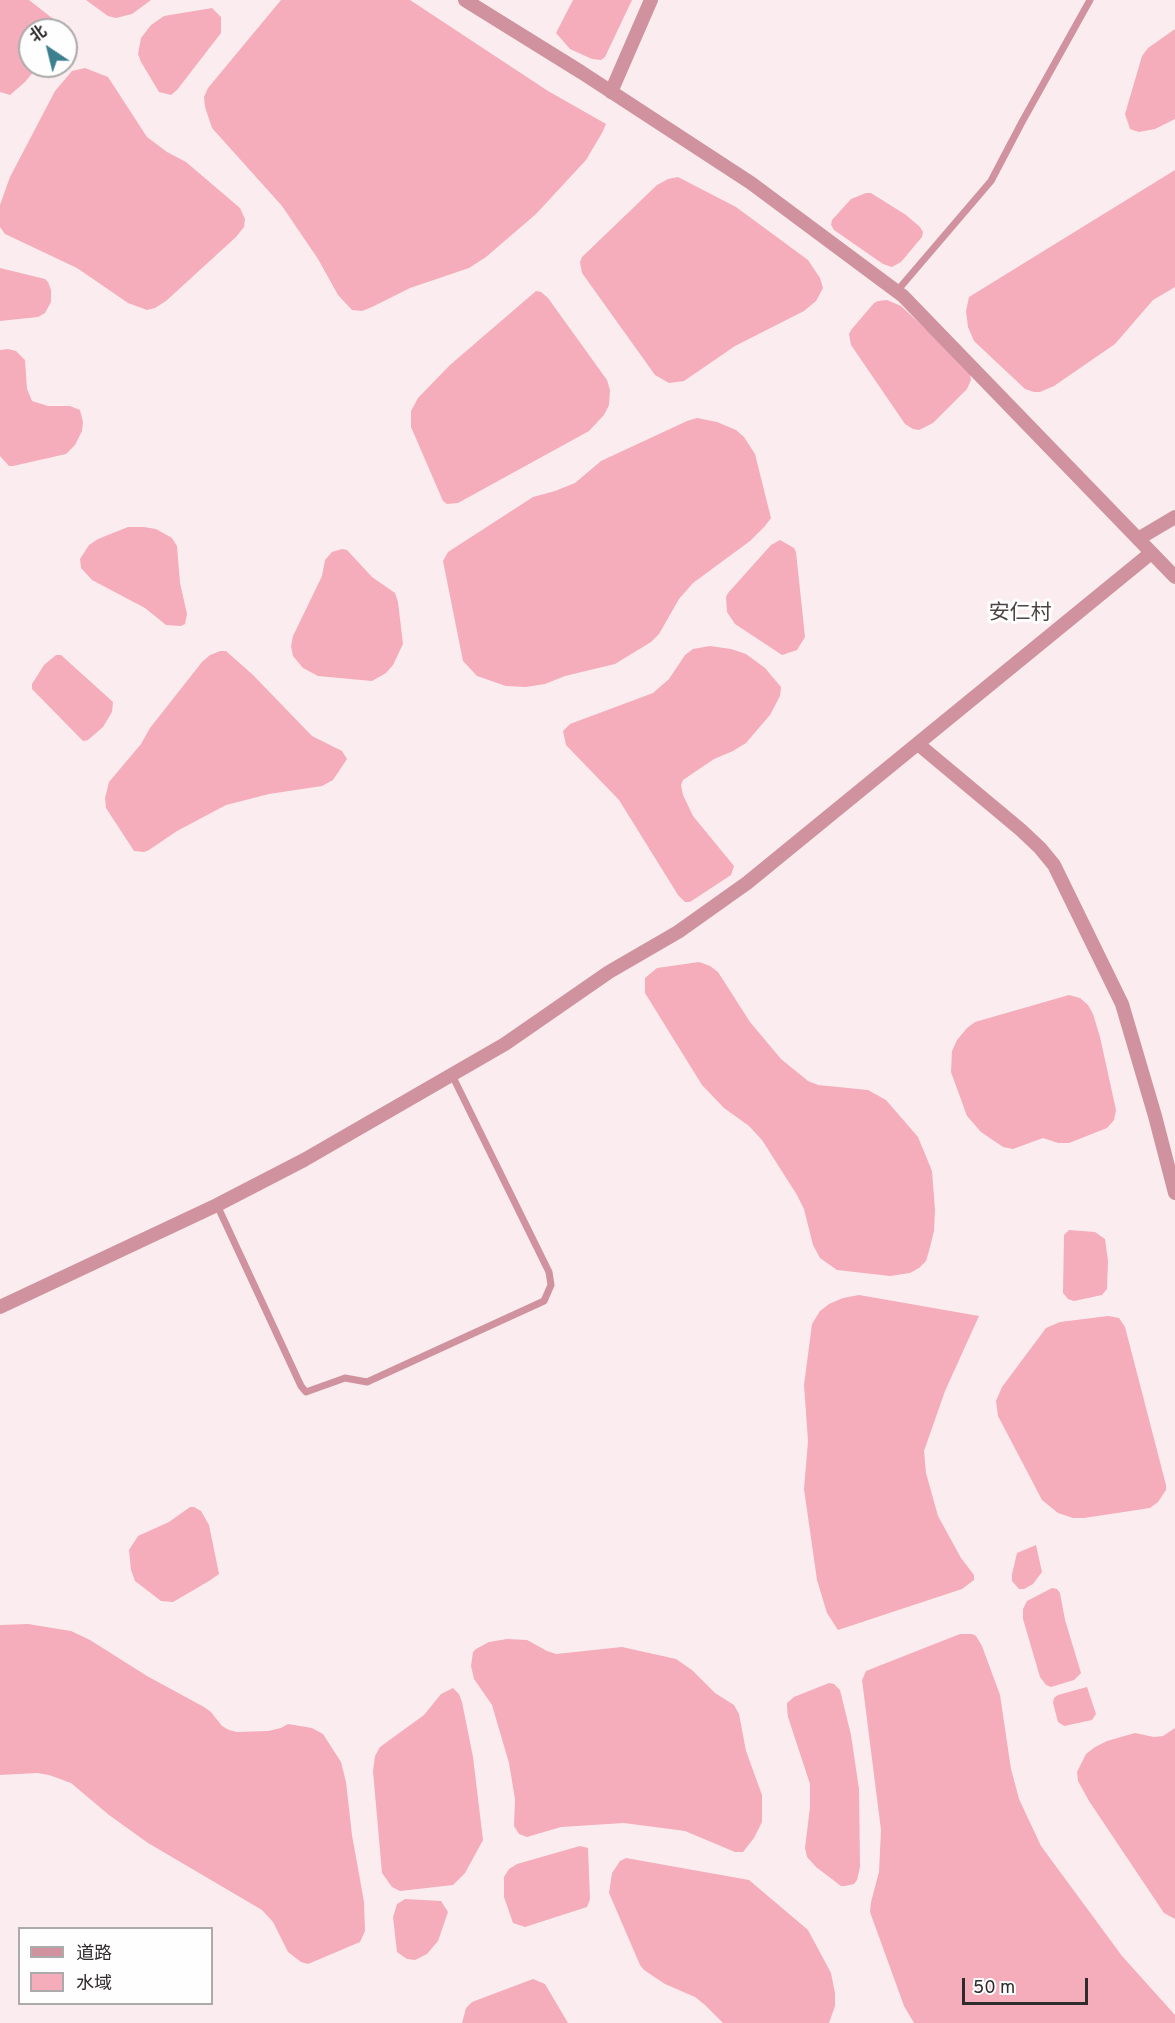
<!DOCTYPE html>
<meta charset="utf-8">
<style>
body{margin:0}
#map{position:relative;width:1175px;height:2023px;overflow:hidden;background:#fbedef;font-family:Overpass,"Noto Sans SC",sans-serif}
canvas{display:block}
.legend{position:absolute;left:18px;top:1927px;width:195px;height:78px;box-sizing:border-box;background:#fefefe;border:2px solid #acaaaa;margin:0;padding:8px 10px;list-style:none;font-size:18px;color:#302b2c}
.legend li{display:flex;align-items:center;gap:12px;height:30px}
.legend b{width:30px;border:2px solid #acaaaa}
.north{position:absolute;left:18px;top:18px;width:60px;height:60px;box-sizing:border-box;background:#fefefe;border:2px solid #acaaaa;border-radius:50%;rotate:325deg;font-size:16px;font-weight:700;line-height:24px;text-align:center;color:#302b2c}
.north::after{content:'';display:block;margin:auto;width:21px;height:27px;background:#3c7f8f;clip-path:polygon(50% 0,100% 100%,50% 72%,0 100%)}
.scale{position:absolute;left:962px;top:1978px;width:126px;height:27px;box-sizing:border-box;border:3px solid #302b2c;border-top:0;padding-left:8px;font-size:18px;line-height:21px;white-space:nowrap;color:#302b2c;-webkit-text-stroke:4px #fefefe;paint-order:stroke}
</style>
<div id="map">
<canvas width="1175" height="2023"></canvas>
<ul class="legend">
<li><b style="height:8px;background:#d0929f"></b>道路</li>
<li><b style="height:16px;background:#f5acbb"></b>水域</li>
</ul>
<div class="north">北</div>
<div class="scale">50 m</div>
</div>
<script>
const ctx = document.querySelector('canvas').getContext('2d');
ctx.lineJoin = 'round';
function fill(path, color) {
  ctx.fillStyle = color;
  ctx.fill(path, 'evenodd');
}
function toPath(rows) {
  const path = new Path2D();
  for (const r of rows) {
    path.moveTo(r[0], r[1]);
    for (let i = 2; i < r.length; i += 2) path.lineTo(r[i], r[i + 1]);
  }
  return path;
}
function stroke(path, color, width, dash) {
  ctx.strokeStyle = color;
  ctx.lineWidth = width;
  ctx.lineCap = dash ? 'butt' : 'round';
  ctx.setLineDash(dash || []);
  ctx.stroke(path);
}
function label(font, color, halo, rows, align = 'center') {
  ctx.font = font + ' Overpass,"Noto Sans SC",sans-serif';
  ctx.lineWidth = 6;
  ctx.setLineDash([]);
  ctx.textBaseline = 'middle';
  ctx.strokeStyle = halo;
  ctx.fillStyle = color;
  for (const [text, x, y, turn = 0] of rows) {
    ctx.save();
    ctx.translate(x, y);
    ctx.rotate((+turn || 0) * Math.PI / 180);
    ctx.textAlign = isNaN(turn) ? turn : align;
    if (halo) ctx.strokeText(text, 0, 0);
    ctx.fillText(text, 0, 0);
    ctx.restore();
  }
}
fill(toPath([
 [0,0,29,0,61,25,61,30,30,30,30,66,38,66,25,82,10,95,0,92],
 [86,0,151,0,132,14,116,18,108,16],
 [281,0,410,0,548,91,606,124,602,133,586,160,536,214,486,257,469,268,410,288,372,307,362,311,352,310,338,295,318,259,282,206,212,128,205,107,204,97,208,88],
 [573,0,632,0,605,57,601,60,592,59,570,49,556,33],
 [212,8,221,17,221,33,177,90,171,95,159,92,141,62,138,54,141,38,151,25,164,16],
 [1175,29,1175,119,1155,129,1139,132,1130,129,1125,114,1142,56,1148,48],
 [85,68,108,77,147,137,167,152,186,162,240,208,245,219,244,227,236,237,166,301,155,308,147,310,128,303,77,268,5,234,0,227,0,205,10,177,55,91,72,71],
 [1175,170,1175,287,1153,300,1115,344,1054,386,1040,392,1034,392,1025,389,974,341,968,327,966,311,969,297],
 [678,177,736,207,808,260,820,278,823,288,816,301,804,311,735,346,684,381,669,383,655,375,582,273,580,262,582,257,657,185,668,179],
 [866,193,871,193,906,215,920,227,923,232,922,237,901,262,892,267,883,264,834,230,831,225,832,220,851,199],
 [0,268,45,279,48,282,51,290,51,302,45,313,38,317,0,321],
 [536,291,541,292,548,298,607,380,610,390,609,405,604,415,589,431,458,503,447,504,443,501,411,427,411,411,418,398,450,365],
 [887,300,901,306,954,355,970,374,971,380,967,389,933,423,919,430,913,429,905,424,851,345,849,334,851,330,874,303,878,301],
 [8,349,16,351,25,360,27,389,32,401,48,406,70,406,80,410,83,422,82,431,75,445,66,454,13,466,9,466,0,456,0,350],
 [697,418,717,422,736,430,744,437,755,454,771,518,765,526,750,541,693,583,679,599,659,634,651,642,615,664,565,676,545,684,526,687,506,686,477,676,463,661,443,561,448,552,533,497,555,491,575,483,601,461,687,421],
 [128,527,144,527,156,529,172,538,177,546,180,583,187,614,185,624,181,626,166,625,145,608,92,580,81,568,80,559,89,545,98,539],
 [780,540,794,548,796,552,805,637,797,650,782,655,735,624,727,612,726,597,728,593,771,545],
 [342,549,347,550,372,577,395,593,398,602,403,644,393,665,386,673,372,681,318,676,303,668,293,656,291,646,293,636,322,576,325,560,332,552],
 [710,646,731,649,746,654,765,668,781,687,780,696,770,715,746,743,733,751,714,759,683,780,681,785,683,795,693,816,734,866,731,875,690,902,685,902,678,895,619,800,566,745,563,731,570,724,653,693,669,679,685,655,693,649],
 [220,651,226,651,253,675,312,736,342,751,347,759,333,780,322,786,269,794,226,805,177,831,149,850,144,852,134,851,106,808,105,798,109,782,141,744,150,728,202,662,210,655],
 [56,655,61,655,113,702,112,712,103,727,88,740,83,741,32,689,32,684,44,665],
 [699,962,710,966,718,972,750,1022,781,1059,808,1081,818,1085,868,1090,886,1100,918,1137,932,1171,935,1210,934,1231,929,1251,926,1261,919,1268,910,1273,890,1276,837,1270,820,1258,813,1245,804,1209,797,1195,762,1140,749,1126,724,1108,702,1085,645,993,645,978,657,968],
 [1069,995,1080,998,1088,1005,1093,1014,1100,1037,1116,1110,1114,1120,1107,1128,1069,1143,1058,1143,1043,1138,1013,1149,1003,1147,981,1132,967,1116,951,1072,952,1051,957,1040,967,1028,975,1022],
 [1069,1230,1095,1232,1105,1239,1108,1261,1107,1289,1102,1295,1074,1301,1068,1299,1063,1293,1064,1235],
 [859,1295,979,1316,945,1391,924,1451,926,1473,938,1516,961,1558,974,1575,974,1580,962,1589,838,1630,827,1613,817,1580,804,1489,808,1441,804,1385,812,1324,820,1311,829,1304,843,1298],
 [1108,1316,1119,1318,1125,1327,1166,1485,1166,1490,1158,1502,1150,1508,1084,1518,1073,1518,1058,1513,1042,1500,998,1416,996,1401,1002,1387,1046,1328,1060,1322],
 [190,1507,194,1507,201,1511,209,1525,219,1574,209,1581,173,1602,161,1601,135,1581,131,1570,129,1550,138,1536,169,1522],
 [1036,1545,1042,1572,1033,1584,1024,1589,1019,1589,1012,1581,1012,1574,1017,1553],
 [1052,1588,1057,1589,1060,1593,1065,1620,1081,1673,1074,1680,1051,1687,1046,1685,1040,1677,1023,1619,1023,1609,1027,1601],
 [28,1624,71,1631,90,1640,147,1676,204,1707,211,1712,222,1726,229,1730,237,1732,268,1731,281,1728,288,1724,312,1728,323,1734,341,1762,346,1782,352,1835,364,1902,365,1931,360,1942,308,1964,301,1962,288,1952,273,1922,262,1910,148,1843,109,1815,71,1783,49,1775,37,1773,0,1775,0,1625],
 [960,1634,972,1634,976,1636,982,1646,1000,1695,1011,1769,1019,1799,1041,1846,1122,1956,1175,2015,1175,2023,914,2023,904,2006,870,1912,871,1902,879,1872,881,1830,862,1680,866,1671],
 [507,1639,527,1640,547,1651,556,1654,622,1647,676,1659,692,1670,715,1693,734,1705,739,1714,746,1751,762,1795,762,1822,754,1838,743,1852,735,1852,685,1831,624,1823,561,1827,527,1837,519,1834,514,1826,515,1799,509,1763,492,1705,474,1679,471,1666,473,1652,476,1649,489,1642],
 [829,1683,834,1684,840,1690,851,1735,859,1789,860,1867,857,1880,854,1884,845,1886,841,1886,816,1867,807,1857,805,1848,810,1807,810,1784,788,1717,787,1707,787,1703,794,1697],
 [1087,1687,1096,1714,1092,1720,1064,1726,1058,1722,1053,1703,1054,1698,1058,1695],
 [453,1688,459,1694,462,1702,473,1757,483,1840,465,1873,453,1885,400,1891,392,1887,382,1873,373,1771,375,1756,380,1747,424,1715,441,1694],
 [1175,1728,1175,1919,1164,1913,1089,1801,1078,1781,1077,1772,1086,1754,1095,1747,1107,1741,1135,1733,1154,1737,1163,1736],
 [580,1846,588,1848,590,1899,587,1907,525,1927,513,1923,504,1897,504,1877,509,1869,517,1864],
 [626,1858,749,1880,808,1930,831,1973,835,1993,835,2006,829,2023,723,2023,705,2005,695,1997,665,1984,644,1970,640,1965,609,1893,612,1873,620,1861],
 [405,1899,441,1901,448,1912,438,1941,427,1954,415,1960,407,1959,397,1952,393,1917,397,1904],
 [533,1979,545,1984,568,2023,462,2023,466,2008,472,2002]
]), '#f5acbb');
stroke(toPath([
 [897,291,991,181,1022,122,1090,0],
 [217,1205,301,1386,306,1392,345,1378,367,1382,544,1301,551,1285,549,1272,452,1075]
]), '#d0929f', 7);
stroke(toPath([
 [465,0,581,72,751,183,903,296,1175,577],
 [611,92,651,0],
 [1138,539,1175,517],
 [918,744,1021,830,1040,848,1054,865,1122,1004,1155,1116,1175,1193],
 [0,1307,217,1205,304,1160,505,1044,609,972,678,932,747,883,1151,553]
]), '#d0929f', 14);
label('21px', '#4d4244', '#fefefe', [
 ["安仁村",1020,615]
]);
</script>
